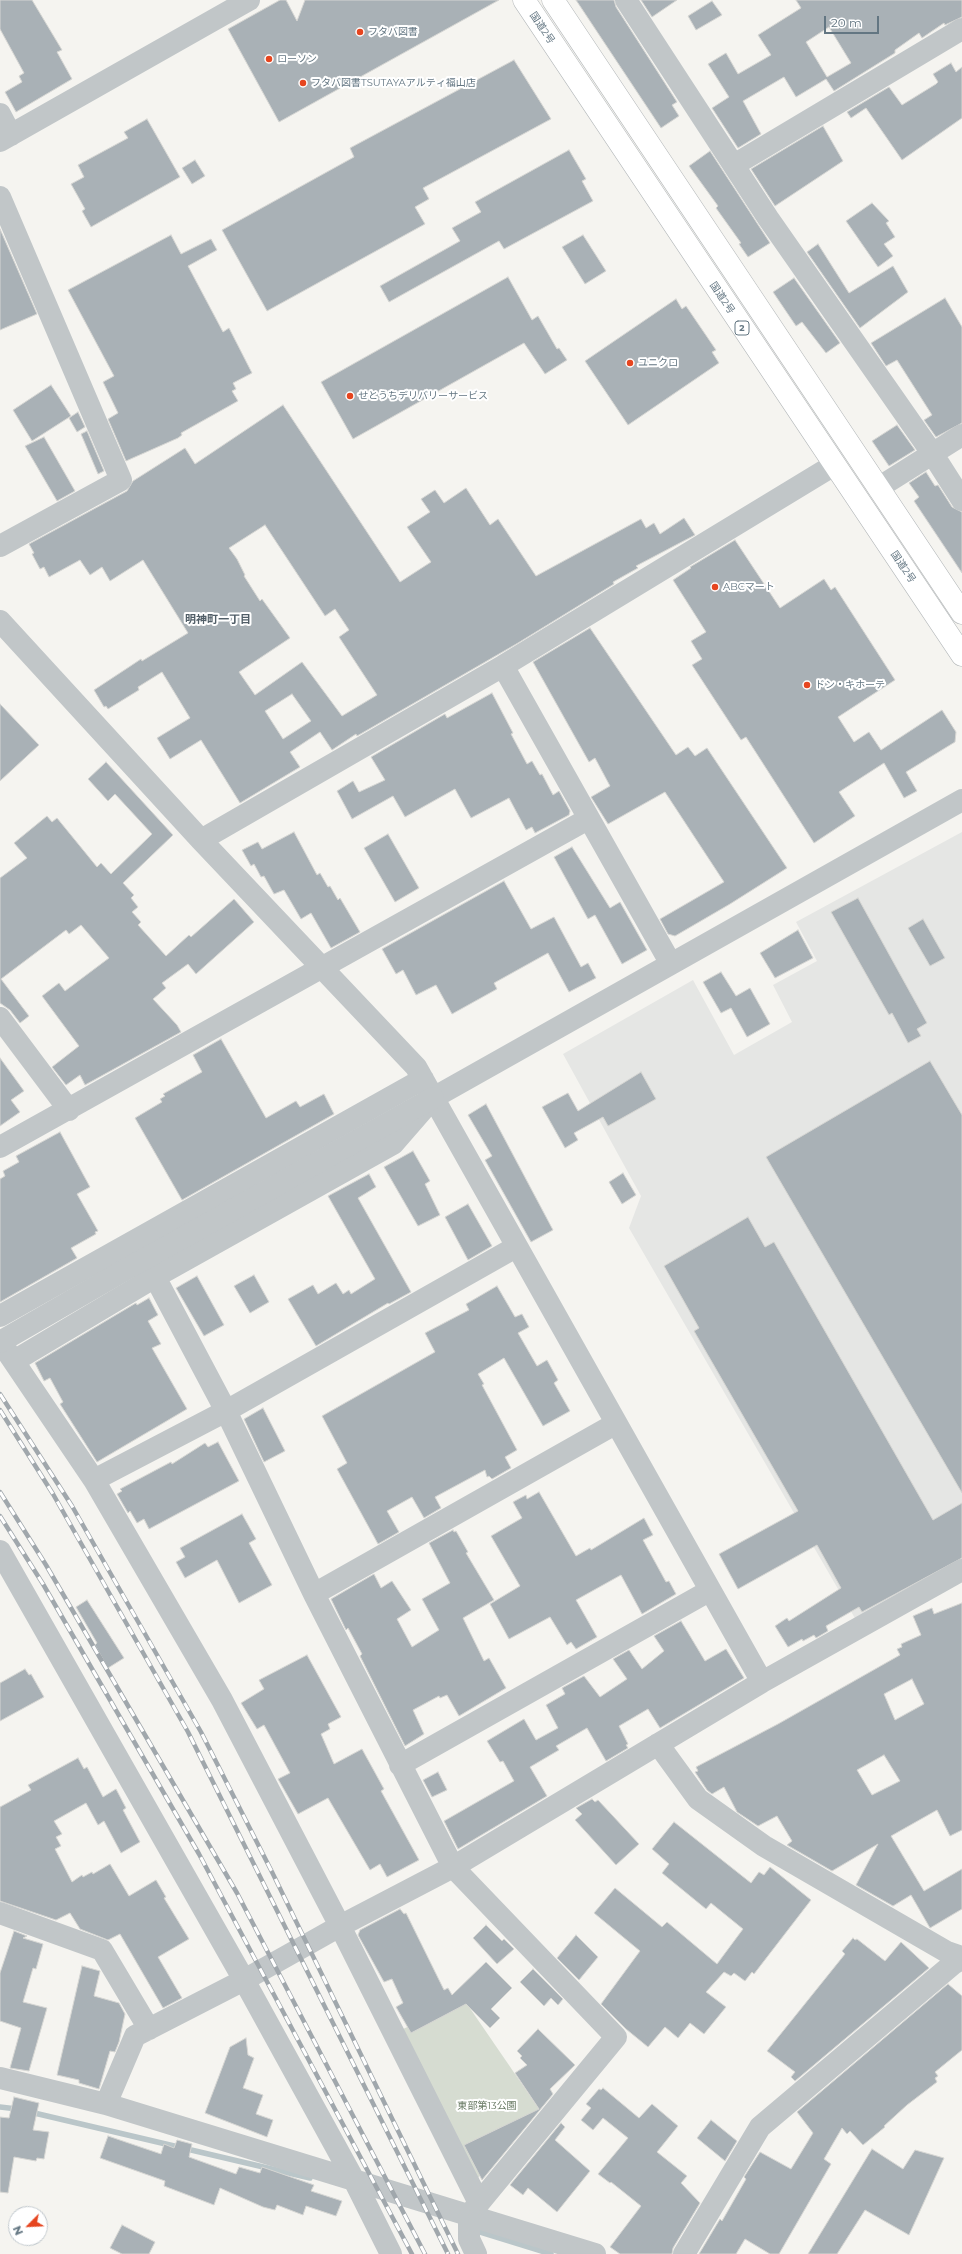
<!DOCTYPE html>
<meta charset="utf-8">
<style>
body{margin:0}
#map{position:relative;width:962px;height:2254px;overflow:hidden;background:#f5f4f0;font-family:Montserrat,sans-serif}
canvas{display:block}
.north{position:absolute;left:8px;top:2206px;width:40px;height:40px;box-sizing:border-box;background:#fff;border:1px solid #c1c8cd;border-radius:50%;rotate:246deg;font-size:11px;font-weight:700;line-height:16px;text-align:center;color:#637682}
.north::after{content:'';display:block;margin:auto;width:14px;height:18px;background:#e6451f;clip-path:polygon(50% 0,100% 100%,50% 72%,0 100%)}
.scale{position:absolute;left:824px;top:16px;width:55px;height:18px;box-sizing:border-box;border:2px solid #637682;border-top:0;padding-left:5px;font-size:12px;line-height:14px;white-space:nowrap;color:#637682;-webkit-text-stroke:3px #fff;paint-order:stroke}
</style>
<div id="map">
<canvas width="962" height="2254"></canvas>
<div class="north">N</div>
<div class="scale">20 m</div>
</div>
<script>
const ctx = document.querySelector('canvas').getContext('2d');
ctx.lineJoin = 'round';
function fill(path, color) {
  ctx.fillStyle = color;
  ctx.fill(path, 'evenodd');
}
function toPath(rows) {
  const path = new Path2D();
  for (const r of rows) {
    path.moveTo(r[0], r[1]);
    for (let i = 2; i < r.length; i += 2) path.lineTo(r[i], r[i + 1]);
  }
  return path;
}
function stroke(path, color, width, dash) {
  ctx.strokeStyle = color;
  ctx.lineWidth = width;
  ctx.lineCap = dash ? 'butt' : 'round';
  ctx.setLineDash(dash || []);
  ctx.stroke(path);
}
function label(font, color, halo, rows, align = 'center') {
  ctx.font = font + ' Montserrat,"Noto Sans JP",sans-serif';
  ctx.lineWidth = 4;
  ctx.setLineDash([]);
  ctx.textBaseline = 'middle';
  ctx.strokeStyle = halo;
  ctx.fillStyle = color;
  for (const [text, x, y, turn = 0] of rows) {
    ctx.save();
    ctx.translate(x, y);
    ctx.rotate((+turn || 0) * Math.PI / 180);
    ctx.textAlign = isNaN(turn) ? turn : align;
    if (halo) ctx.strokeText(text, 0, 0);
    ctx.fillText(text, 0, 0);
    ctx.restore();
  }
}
fill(toPath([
 [962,832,962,1558,856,1620,629,1228,641,1196,563,1054,693,980,734,1055,792,1022,773,985,817,961,796,922]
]), '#e5e6e4');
fill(toPath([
 [465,2001,539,2109,478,2178,403,2029]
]), '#d6dcd1');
stroke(toPath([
 [0,2107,17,2109],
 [30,2112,310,2178],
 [477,2231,551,2254]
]), '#bac6c9', 5.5);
const building = toPath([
 [0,0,32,0,62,50,57,52,72,79,16,112,5,92,22,82,19,76,24,73,0,29,0,0],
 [280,0,286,0,297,21,305,0,499,0,279,122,228,29,280,0],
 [576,0,614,0,616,7,677,102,672,105,679,116,661,128,576,0],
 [641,0,677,0,652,17,641,0],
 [796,0,962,0,962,17,945,25,944,23,922,38,919,33,895,50,895,53,834,91,826,79,796,97,784,77,743,101,761,134,738,148,712,108,729,97,708,64,726,53,738,74,771,55,758,35,801,8,796,0],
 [829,27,851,63,827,77,806,42,829,27],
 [712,1,722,15,696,30,688,16,712,1],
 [514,60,551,119,423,188,429,199,415,207,425,224,267,311,222,230,354,157,350,148,514,60],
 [951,63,956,72,962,67,962,118,902,160,866,108,851,118,847,112,889,87,902,105,936,84,938,82,933,74,951,63],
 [147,119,180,177,91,227,82,211,85,209,71,184,84,177,78,165,128,138,124,132,147,119],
 [823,126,843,161,775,206,751,169,823,126],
 [569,150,586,179,582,181,593,201,504,249,499,241,389,302,380,286,460,241,452,228,481,212,475,202,569,150],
 [710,151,770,243,748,257,739,244,741,243,716,208,718,206,689,166,710,151],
 [195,160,205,176,192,184,182,168,195,160],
 [872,203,889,221,886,223,895,237,884,244,893,256,878,267,846,221,872,203],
 [0,229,37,314,0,330,0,229],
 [171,235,181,254,211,239,217,250,188,266,223,332,229,328,252,373,233,383,236,389,232,391,238,401,181,433,182,435,178,438,126,461,108,419,118,413,103,382,114,376,68,290,171,235],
 [583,235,606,271,585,284,562,247,583,235],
 [818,244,849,293,893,266,908,292,860,328,807,252,818,244],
 [508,277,532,320,538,316,557,349,559,348,567,360,545,374,524,343,353,439,321,382,508,277],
 [794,278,840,343,826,353,802,322,796,326,773,292,794,278],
 [945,298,962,327,962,423,936,437,924,420,932,415,897,360,886,366,871,343,945,298],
 [676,299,682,309,686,306,716,350,712,352,719,363,628,425,585,361,676,299],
 [51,385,71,416,32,441,13,410,51,385],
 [283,405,400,582,431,562,407,527,430,512,421,499,435,490,444,503,466,488,490,525,498,519,536,576,641,519,646,528,654,523,660,534,684,518,695,535,636,566,638,568,613,582,614,584,518,643,357,736,356,734,332,750,320,732,290,752,300,767,240,803,201,740,170,759,157,738,190,718,162,672,138,687,139,690,108,709,106,706,104,707,94,690,129,667,141,659,142,661,188,633,143,560,110,581,102,567,90,575,80,560,49,577,44,567,40,569,32,554,34,553,29,544,127,491,133,481,185,448,195,464,283,405],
 [265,525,325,616,335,609,349,630,339,637,377,695,342,716,302,662,255,695,239,672,290,638,262,599,260,601,244,576,245,575,237,559,229,548,265,525],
 [292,694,311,721,283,739,265,711,292,694],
 [78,412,85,427,77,432,69,418,78,412],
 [897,425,915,450,889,466,872,441,897,425],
 [87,431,104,471,98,474,81,434,87,431],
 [44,437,75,491,57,501,25,446,44,437],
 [926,472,935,486,938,485,952,507,962,512,962,573,914,501,919,497,909,483,926,472],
 [735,540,780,608,824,579,831,590,835,587,895,680,838,717,854,742,869,732,881,750,942,710,956,732,955,742,906,772,917,791,904,798,884,763,839,792,855,816,814,843,746,737,741,740,692,665,702,659,691,641,706,632,673,580,691,568,690,567,735,540],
 [590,628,676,755,688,747,695,756,707,748,787,868,730,904,675,936,668,934,660,919,724,882,665,792,608,824,591,797,610,786,595,758,589,762,533,662,590,628],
 [492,693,513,733,511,734,527,764,532,761,540,775,542,774,553,795,559,791,570,811,569,815,535,833,532,827,526,830,509,798,471,818,455,789,405,817,393,796,352,819,337,791,353,781,359,792,385,780,371,757,445,714,447,718,492,693],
 [0,704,39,745,0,781,0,704],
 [106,762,173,835,123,883,134,895,131,898,138,907,132,912,141,922,138,925,166,956,189,935,191,937,234,899,254,922,196,974,188,964,162,983,166,988,153,999,177,1025,181,1032,85,1085,80,1075,66,1085,52,1067,79,1046,42,996,59,983,65,991,109,958,81,925,69,934,66,930,1,979,29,1016,20,1023,10,1010,0,1003,0,878,27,858,14,843,47,816,52,822,57,818,97,867,101,863,111,874,152,834,115,794,108,801,88,779,106,762],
 [294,832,317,875,320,873,328,887,330,886,338,900,340,898,360,932,331,948,311,913,301,919,284,890,274,894,264,876,261,877,254,864,251,866,242,850,258,842,262,849,294,832],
 [388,834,419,888,395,902,364,848,388,834],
 [572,847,610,908,620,902,647,950,622,964,595,915,588,919,554,857,572,847],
 [504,881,531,929,554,917,581,967,588,963,596,978,569,992,548,953,494,983,497,989,452,1014,436,985,416,995,403,970,396,974,382,949,504,881],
 [858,898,927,1023,917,1029,921,1036,908,1043,892,1013,889,1015,831,912,858,898],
 [923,919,945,958,930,966,908,928,923,919],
 [798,930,813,958,775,978,760,953,798,930],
 [721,972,736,996,750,988,770,1024,747,1037,731,1008,721,1013,703,982,721,972],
 [221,1039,266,1118,296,1101,300,1107,324,1094,334,1114,182,1200,135,1118,162,1102,160,1099,165,1096,163,1094,202,1072,193,1055,221,1039],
 [0,1058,24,1091,11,1100,20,1112,0,1126,0,1058],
 [930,1061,962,1115,962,1493,766,1157,930,1061],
 [641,1072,656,1099,608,1126,603,1117,574,1133,578,1140,565,1148,542,1107,568,1093,578,1111,641,1072],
 [486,1104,553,1230,531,1242,485,1160,492,1156,468,1115,486,1104],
 [60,1132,90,1187,77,1194,98,1231,95,1232,96,1234,71,1248,77,1258,0,1302,0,1179,5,1176,3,1171,19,1162,16,1156,60,1132],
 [413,1151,430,1181,425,1184,440,1215,418,1226,384,1167,413,1151],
 [623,1173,636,1195,622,1204,609,1182,623,1173],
 [369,1174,376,1187,358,1198,411,1292,389,1304,388,1303,316,1346,288,1299,313,1285,318,1294,336,1283,343,1294,349,1290,351,1294,375,1279,328,1196,369,1174],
 [468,1204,492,1246,468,1260,445,1217,468,1204],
 [748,1217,765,1247,774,1242,933,1520,962,1503,962,1558,862,1612,859,1607,826,1626,828,1631,816,1638,814,1635,803,1641,802,1639,788,1647,775,1626,787,1618,789,1621,841,1588,817,1545,738,1589,719,1554,798,1511,694,1331,699,1328,664,1266,748,1217],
 [254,1275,269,1302,250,1313,234,1286,254,1275],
 [197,1276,224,1325,204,1336,176,1288,197,1276],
 [497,1286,515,1317,522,1314,529,1327,518,1333,537,1366,547,1360,558,1380,554,1383,570,1411,543,1426,504,1358,478,1374,484,1384,482,1385,517,1450,505,1457,511,1468,492,1479,489,1476,487,1477,485,1470,435,1497,441,1508,424,1518,412,1497,387,1511,399,1532,378,1544,337,1469,347,1463,322,1416,435,1352,425,1333,469,1310,466,1304,497,1286],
 [149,1298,158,1315,148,1321,161,1344,152,1348,187,1409,97,1462,60,1404,63,1402,50,1378,44,1381,35,1363,136,1303,137,1305,149,1298],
 [263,1408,285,1451,264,1462,244,1419,263,1408],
 [218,1442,239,1481,149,1529,144,1519,137,1523,130,1511,128,1513,117,1494,122,1491,120,1489,171,1462,172,1464,205,1443,208,1447,218,1442],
 [539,1492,576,1556,590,1548,591,1550,644,1518,653,1535,643,1540,666,1582,669,1581,676,1594,642,1614,621,1575,576,1600,597,1637,576,1649,571,1642,567,1645,550,1617,509,1639,490,1604,520,1586,491,1536,522,1518,513,1502,526,1495,527,1499,539,1492],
 [242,1514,256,1539,249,1543,272,1585,239,1603,217,1560,185,1578,176,1562,185,1557,180,1548,242,1514],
 [453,1530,454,1532,456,1531,468,1552,466,1553,494,1600,463,1618,484,1661,489,1658,506,1688,459,1716,447,1695,440,1698,439,1696,413,1710,424,1734,405,1746,360,1656,362,1654,348,1628,346,1630,331,1599,374,1574,381,1588,392,1581,411,1610,397,1619,412,1647,439,1630,422,1599,450,1583,429,1543,453,1530],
 [87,1600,124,1658,108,1668,95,1645,97,1643,76,1607,87,1600],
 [962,1603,962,1830,950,1836,937,1810,891,1836,924,1891,962,1869,962,1909,930,1928,911,1895,893,1906,856,1885,878,1844,832,1871,787,1845,792,1841,777,1816,758,1826,737,1812,724,1787,712,1794,707,1790,695,1772,698,1771,696,1767,778,1724,900,1655,897,1649,902,1647,901,1644,921,1635,913,1616,932,1608,934,1614,962,1603],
 [912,1679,924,1704,895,1720,884,1694,912,1679],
 [884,1755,900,1781,872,1795,857,1770,884,1755],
 [681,1621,705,1661,726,1649,744,1678,660,1728,648,1709,619,1726,628,1744,626,1745,628,1748,606,1761,587,1728,556,1746,559,1750,530,1767,547,1796,458,1849,444,1821,514,1781,503,1761,500,1762,487,1741,524,1719,536,1740,558,1728,546,1705,565,1694,562,1688,584,1676,600,1697,627,1679,613,1659,629,1650,642,1669,664,1651,654,1636,681,1621],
 [307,1655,341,1717,328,1724,330,1729,321,1734,334,1764,362,1749,384,1789,381,1791,419,1860,387,1877,380,1864,370,1870,328,1798,298,1814,278,1779,290,1773,264,1725,257,1729,241,1703,264,1689,259,1680,307,1655],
 [25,1669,29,1675,31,1674,44,1697,0,1721,0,1683,25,1669],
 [78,1758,84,1769,87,1767,103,1797,116,1789,126,1808,123,1810,140,1842,121,1853,104,1821,98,1825,86,1803,54,1821,62,1834,56,1837,61,1846,55,1849,72,1882,82,1875,83,1877,92,1872,93,1874,110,1864,129,1896,156,1880,166,1897,164,1898,189,1939,158,1957,182,1998,163,2008,120,1934,108,1940,80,1929,70,1913,56,1920,0,1901,0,1807,31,1790,28,1785,78,1758],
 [438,1772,447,1790,432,1797,423,1780,438,1772],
 [592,1799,595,1802,598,1800,639,1844,616,1865,575,1820,582,1814,576,1808,592,1799],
 [674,1822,751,1883,759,1872,764,1875,770,1867,811,1900,754,1974,752,1972,745,1981,734,1973,731,1976,724,1972,706,1992,726,2007,704,2034,690,2023,678,2038,665,2027,648,2047,626,2029,601,2004,640,1951,594,1913,615,1888,662,1927,667,1922,717,1964,743,1929,711,1903,706,1909,662,1873,669,1864,652,1849,674,1822],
 [400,1909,404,1914,406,1913,444,1990,448,1988,452,1995,486,1962,512,1988,491,2009,500,2018,490,2028,466,2004,411,2033,396,2007,403,2003,392,1979,384,1982,358,1935,360,1930,400,1909],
 [486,1925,502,1941,504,1939,514,1949,497,1964,473,1938,486,1925],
 [14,1931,27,1936,23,1938,43,1944,36,1969,33,1968,23,2002,47,2008,29,2071,10,2068,21,2028,0,2021,0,1973,14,1931],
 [576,1935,598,1957,579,1980,557,1958,576,1935],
 [853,1938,855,1940,857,1939,885,1961,901,1942,929,1968,795,2081,791,2077,795,2072,767,2051,845,1954,842,1951,853,1938],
 [82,1966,100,1971,94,1996,119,2003,125,2014,119,2042,115,2052,110,2051,99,2089,79,2083,79,2080,57,2075,82,1966],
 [533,1969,563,1999,558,2005,551,1998,544,2006,520,1982,533,1969],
 [948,1984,962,1996,962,2050,935,2072,938,2076,935,2078,937,2082,907,2105,884,2126,885,2127,863,2145,850,2131,847,2134,842,2128,824,2159,831,2164,779,2254,770,2254,745,2239,736,2254,699,2254,720,2219,722,2221,746,2179,744,2177,760,2152,791,2169,813,2133,797,2112,948,1984],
 [538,2029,575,2065,550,2089,553,2094,482,2180,464,2145,539,2109,515,2073,527,2065,520,2058,522,2056,517,2051,538,2029],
 [246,2038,248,2055,254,2058,243,2088,263,2095,256,2114,273,2120,267,2137,205,2113,230,2047,246,2038],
 [603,2088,639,2118,652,2104,678,2126,657,2152,687,2176,681,2183,700,2203,673,2248,672,2254,620,2254,610,2247,641,2206,611,2182,610,2183,598,2174,628,2138,603,2118,593,2130,581,2120,591,2108,586,2104,599,2089,601,2090,603,2088],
 [14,2097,39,2103,33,2130,49,2132,44,2159,37,2158,36,2161,14,2157,8,2193,0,2192,0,2117,9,2118,14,2097],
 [711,2120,737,2141,725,2161,697,2138,711,2120],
 [561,2123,565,2127,555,2140,590,2171,557,2212,528,2188,523,2195,510,2185,561,2123],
 [108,2136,161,2154,164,2144,174,2148,177,2140,192,2144,189,2157,236,2174,239,2167,260,2173,262,2167,314,2185,311,2191,342,2201,336,2216,306,2206,303,2215,277,2205,275,2210,263,2207,220,2188,214,2205,164,2186,165,2181,100,2158,108,2136],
 [872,2149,903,2169,915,2150,944,2158,909,2235,865,2210,837,2254,808,2254,872,2149],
 [122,2225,155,2242,149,2254,122,2254,110,2248,122,2225]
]);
fill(building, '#a9b1b6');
stroke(building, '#d6d6d3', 1);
const highway = toPath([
 [524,0,962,655],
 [553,0,962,613]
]);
stroke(highway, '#b4b8ba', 23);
stroke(toPath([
 [626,0,768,218,932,453,962,500],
 [0,114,11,135],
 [0,141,249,0],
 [734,165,962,29],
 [0,197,121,480,0,546],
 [878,488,962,435],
 [0,621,201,840,416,1067,762,1682],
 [503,666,671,964],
 [201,840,503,666,834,465],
 [0,1018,69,1110],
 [0,1147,588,819],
 [155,1277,226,1411,314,1594,453,1867,616,2037,479,2203],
 [0,1316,423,1079],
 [6,1350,94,1480,222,1700,340,1926,479,2203,469,2215,469,2239,476,2254],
 [14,1361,155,1277,393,1144,433,1098,962,800],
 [94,1480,226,1411,516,1247],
 [0,1551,244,1980,354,2180,391,2254],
 [314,1594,615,1424],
 [658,1744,698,1799,764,1846,947,1952,962,1957],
 [400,1765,709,1591],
 [0,1913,102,1950,149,2029],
 [0,2078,106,2104,595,2254],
 [106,2104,135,2036,244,1980,340,1926,453,1867,762,1682,962,1570],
 [684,2254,760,2127,953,1964,962,1959]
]), '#c1c6c8', 22);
stroke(highway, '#fff', 22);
const rail = toPath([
 [0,1394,72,1506,201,1732,272,1872,458,2254],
 [0,1410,53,1494,188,1732,448,2254],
 [0,1492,46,1565,237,1893,425,2254],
 [0,1516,43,1584,199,1854,412,2254]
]);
stroke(rail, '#a0a7ac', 4.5);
stroke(rail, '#fff', 3, [9]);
stroke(toPath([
 [0,1342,123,1271,433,1098]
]), '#c1c6c8', 22);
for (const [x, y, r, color] of [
 [360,32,4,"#e6451f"],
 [269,59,4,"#e6451f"],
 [303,83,4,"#e6451f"],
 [630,363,4,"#e6451f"],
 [350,396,4,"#e6451f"],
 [715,587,4,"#e6451f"],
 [807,685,4,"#e6451f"]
]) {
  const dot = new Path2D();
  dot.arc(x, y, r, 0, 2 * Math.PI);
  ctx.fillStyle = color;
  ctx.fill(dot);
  stroke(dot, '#fff', 1.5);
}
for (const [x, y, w] of [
 [742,328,14]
]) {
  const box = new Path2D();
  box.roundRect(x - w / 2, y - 7, w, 14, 3);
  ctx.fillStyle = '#fff';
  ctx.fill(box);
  stroke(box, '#637682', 1);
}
label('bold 9px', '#637682', null, [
 ["2",742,328]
]);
label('10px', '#637682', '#fff', [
 ["国道2号",542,28,56],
 ["国道2号",722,298,56],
 ["国道2号",903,567,56]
]);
label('10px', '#637682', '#fff', [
 ["フタバ図書",368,32],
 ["ローソン",277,59],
 ["フタバ図書TSUTAYAアルティ福山店",311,83],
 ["ユニクロ",638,363],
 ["せとうちデリバリーサービス",358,396],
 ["ABCマート",723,587],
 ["ドン・キホーテ",815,685]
], 'left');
label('10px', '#677962', '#fff', [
 ["東部第13公園",487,2106]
]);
label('bold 11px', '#515e67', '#fff', [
 ["明神町一丁目",218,620]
]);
</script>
